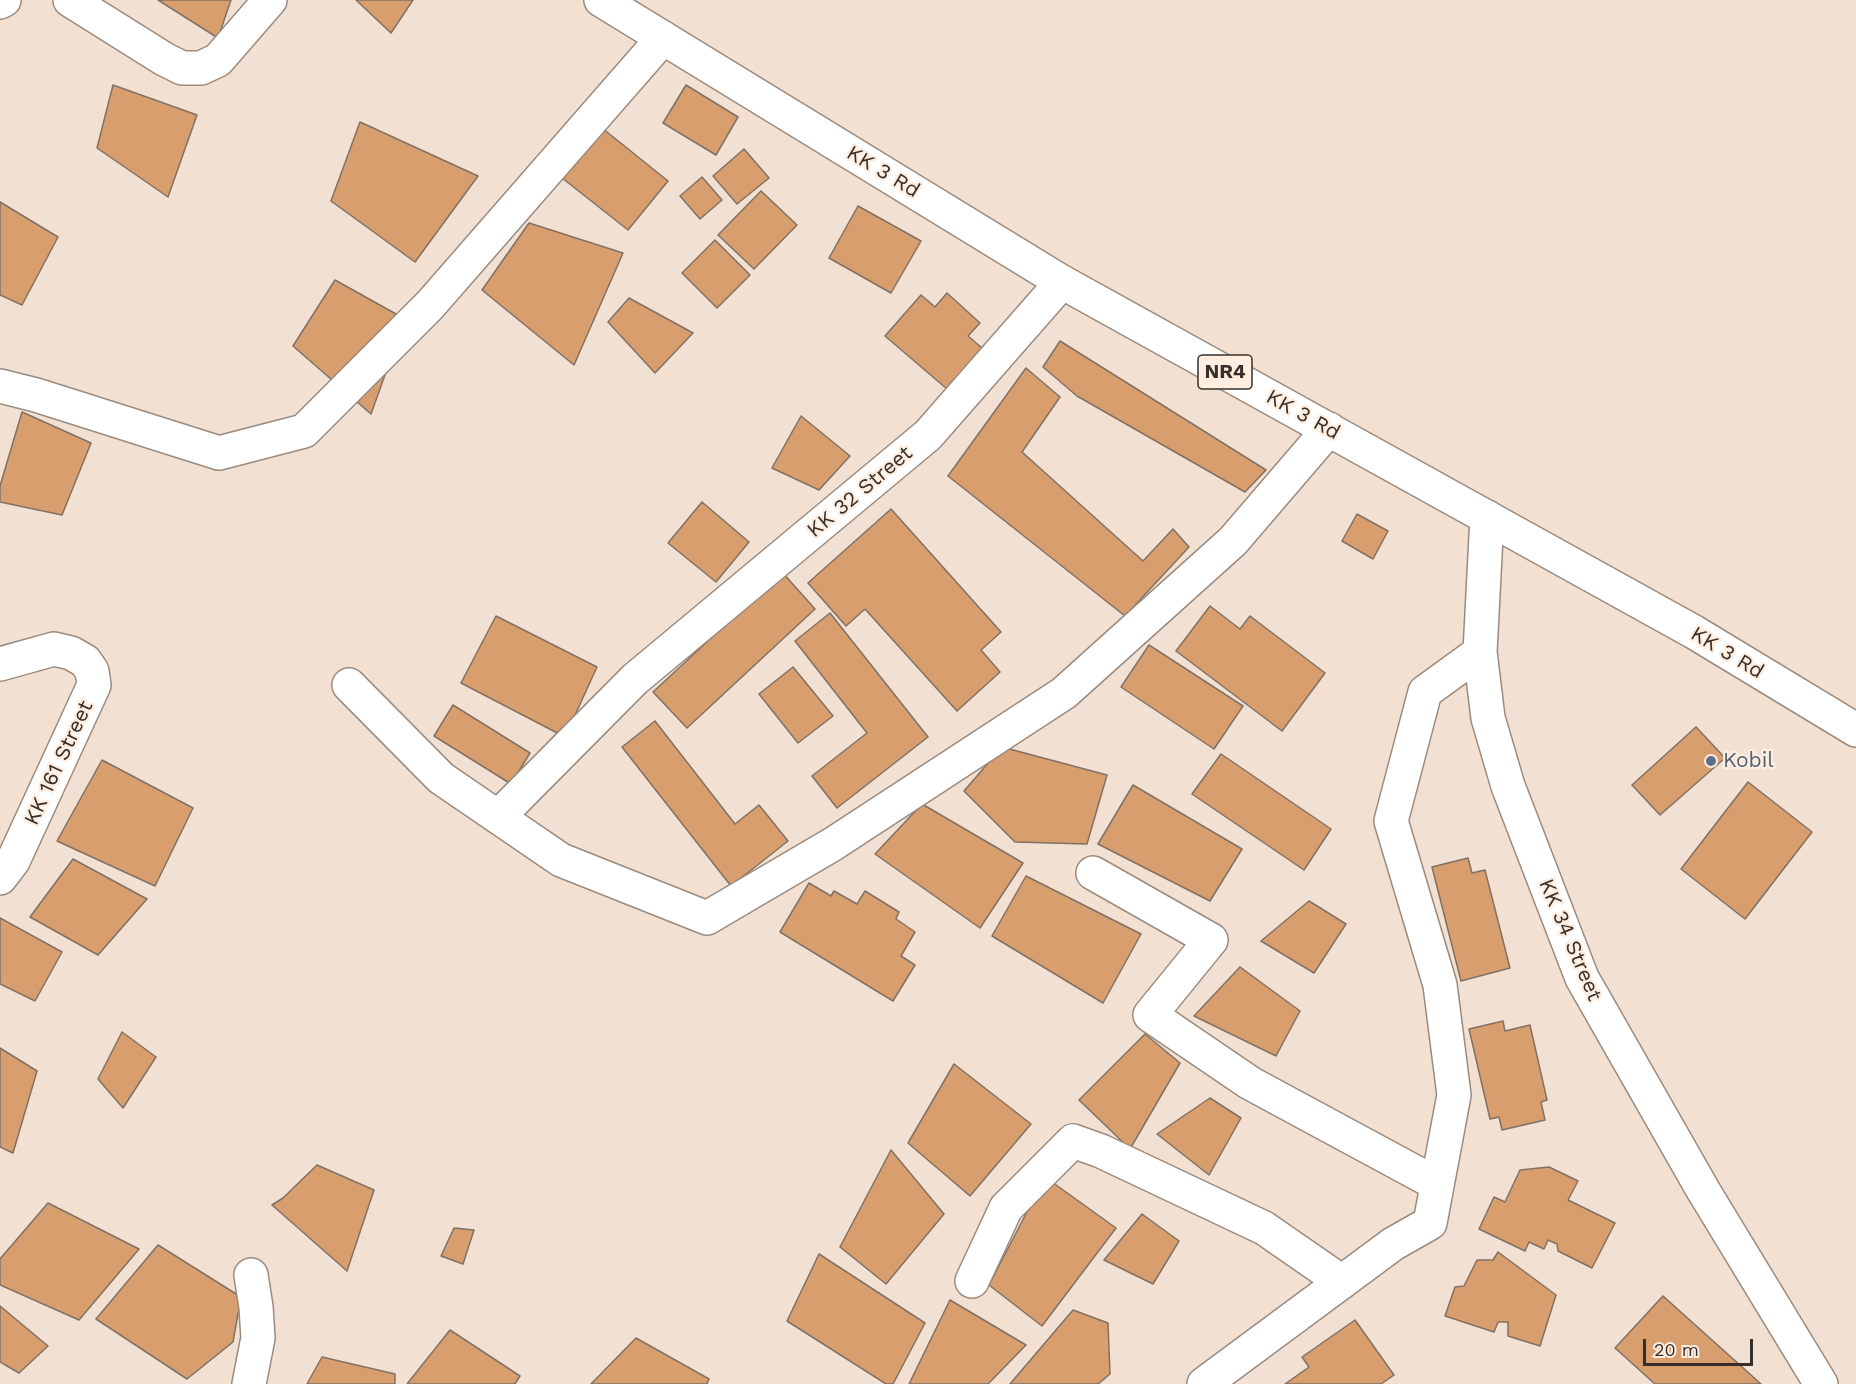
<!DOCTYPE html>
<style>
body{margin:0}
#map{position:relative;width:1856px;height:1384px;overflow:hidden;background:#f2e0d2;font-family:"Work Sans",sans-serif}
canvas{display:block}
.scale{position:absolute;left:1643px;top:1339px;width:110px;height:27px;box-sizing:border-box;border:3px solid #362f2a;border-top:0;padding-left:8px;font-size:18px;line-height:21px;white-space:nowrap;color:#362f2a;-webkit-text-stroke:4px #ffeddf;paint-order:stroke}
</style>
<div id="map">
<canvas width="1856" height="1384"></canvas>
<div class="scale">20 m</div>
</div>
<script>
const ctx = document.querySelector('canvas').getContext('2d');
ctx.lineJoin = 'round';
function fill(path, color) {
  ctx.fillStyle = color;
  ctx.fill(path, 'evenodd');
}
function toPath(rows) {
  const path = new Path2D();
  for (const r of rows) {
    path.moveTo(r[0], r[1]);
    for (let i = 2; i < r.length; i += 2) path.lineTo(r[i], r[i + 1]);
  }
  return path;
}
function stroke(path, color, width, dash) {
  ctx.strokeStyle = color;
  ctx.lineWidth = width;
  ctx.lineCap = dash ? 'butt' : 'round';
  ctx.setLineDash(dash || []);
  ctx.stroke(path);
}
function label(font, color, halo, rows, align = 'center') {
  ctx.font = font + ' "Work Sans",sans-serif';
  ctx.lineWidth = 4.5;
  ctx.setLineDash([]);
  ctx.textBaseline = 'middle';
  ctx.strokeStyle = halo;
  ctx.fillStyle = color;
  for (const [text, x, y, turn = 0] of rows) {
    ctx.save();
    ctx.translate(x, y);
    ctx.rotate((+turn || 0) * Math.PI / 180);
    ctx.textAlign = isNaN(turn) ? turn : align;
    if (halo) ctx.strokeText(text, 0, 0);
    ctx.fillText(text, 0, 0);
    ctx.restore();
  }
}
const building = toPath([
 [158,0,231,0,218,38,158,0],
 [356,0,413,0,391,33,356,0],
 [113,85,197,115,168,197,97,148,113,85],
 [686,85,738,117,716,155,663,123,686,85],
 [360,122,478,176,415,262,331,201,360,122],
 [597,124,668,181,628,230,557,174,597,124],
 [744,149,769,178,737,204,713,176,744,149],
 [702,177,722,200,700,219,680,196,702,177],
 [761,191,797,225,754,269,718,235,761,191],
 [0,202,58,237,22,305,0,295,0,202],
 [858,206,921,241,891,293,829,258,858,206],
 [529,223,623,253,574,365,482,290,529,223],
 [715,240,750,275,717,308,682,273,715,240],
 [335,280,405,319,371,414,293,346,335,280],
 [947,293,980,323,968,336,982,348,947,389,885,336,921,295,935,307,947,293],
 [629,298,693,333,655,373,608,322,629,298],
 [1060,341,1266,470,1245,492,1077,396,1043,367,1060,341],
 [1026,368,1060,397,1022,452,1143,561,1173,529,1189,547,1125,616,948,476,1026,368],
 [22,412,91,443,62,515,0,502,0,486,22,412],
 [801,416,850,456,819,490,772,468,801,416],
 [702,502,749,542,716,582,668,543,702,502],
 [891,509,1001,632,981,650,1000,672,957,711,865,609,846,626,808,583,891,509],
 [1357,514,1388,531,1373,559,1342,541,1357,514],
 [782,572,815,609,687,728,653,692,782,572],
 [1210,606,1240,629,1250,616,1325,673,1282,731,1176,651,1210,606],
 [830,613,928,737,837,808,812,776,867,733,795,641,830,613],
 [496,616,597,667,565,737,461,683,496,616],
 [1149,645,1243,706,1214,749,1121,687,1149,645],
 [793,667,833,716,798,743,759,694,793,667],
 [453,705,530,753,511,784,434,736,453,705],
 [655,721,735,824,759,805,788,841,731,886,622,747,655,721],
 [1696,727,1725,758,1660,815,1632,785,1696,727],
 [1002,747,1107,775,1087,844,1015,842,964,791,1002,747],
 [1221,754,1331,829,1304,870,1192,794,1221,754],
 [102,760,193,808,155,886,57,841,102,760],
 [1748,782,1812,832,1745,919,1681,869,1748,782],
 [1133,785,1242,849,1210,901,1098,844,1133,785],
 [922,804,1023,863,980,928,875,854,922,804],
 [1468,858,1472,873,1485,870,1510,968,1461,981,1432,867,1468,858],
 [73,859,147,899,98,955,30,917,73,859],
 [1026,876,1141,934,1103,1003,992,936,1026,876],
 [809,883,831,896,834,891,857,904,865,891,899,912,896,919,915,932,901,956,915,965,893,1001,780,932,809,883],
 [1309,901,1346,924,1314,973,1261,941,1309,901],
 [0,918,62,952,35,1001,0,984,0,918],
 [1240,967,1300,1011,1276,1056,1194,1016,1240,967],
 [1503,1021,1505,1031,1530,1025,1547,1100,1541,1102,1545,1120,1502,1130,1499,1117,1490,1119,1469,1029,1503,1021],
 [122,1032,156,1057,123,1108,98,1079,122,1032],
 [1145,1034,1180,1063,1130,1149,1079,1100,1145,1034],
 [0,1048,37,1071,13,1153,0,1147,0,1048],
 [954,1064,1031,1124,970,1196,908,1143,954,1064],
 [1210,1098,1241,1118,1209,1175,1157,1134,1210,1098],
 [891,1150,944,1214,886,1284,840,1247,891,1150],
 [317,1165,374,1190,347,1271,272,1205,283,1198,317,1165],
 [1549,1167,1578,1181,1568,1200,1615,1223,1592,1268,1558,1251,1557,1244,1548,1240,1544,1249,1529,1242,1525,1251,1479,1229,1494,1197,1505,1202,1520,1170,1549,1167],
 [1045,1177,1116,1228,1042,1326,989,1285,1045,1177],
 [48,1203,139,1249,79,1320,0,1285,0,1259,48,1203],
 [1142,1214,1179,1241,1153,1284,1104,1260,1142,1214],
 [454,1228,474,1230,463,1264,441,1256,454,1228],
 [158,1245,241,1297,233,1342,187,1379,96,1319,158,1245],
 [1498,1252,1556,1295,1540,1346,1508,1336,1508,1322,1498,1322,1494,1332,1445,1316,1455,1287,1464,1286,1477,1260,1493,1260,1498,1252],
 [819,1254,925,1323,893,1384,886,1384,787,1321,819,1254],
 [1663,1296,1761,1384,1655,1384,1615,1348,1663,1296],
 [950,1300,1026,1345,988,1384,909,1384,950,1300],
 [0,1306,48,1346,19,1373,0,1362,0,1306],
 [1073,1310,1108,1323,1110,1374,1098,1384,1010,1384,1073,1310],
 [1355,1320,1394,1375,1381,1384,1285,1384,1309,1367,1302,1357,1355,1320],
 [450,1330,520,1376,515,1384,407,1384,450,1330],
 [636,1338,709,1379,707,1384,591,1384,636,1338],
 [322,1357,395,1374,395,1384,307,1384,322,1357]
]);
fill(building, '#d99e6d');
stroke(building, '#817165', 1.5);
const street = toPath([
 [70,0,164,59,182,68,201,68,218,60,270,0],
 [0,2,4,0],
 [0,386,36,395,219,453,304,431,430,305,663,38],
 [1487,517,1480,652,1488,718,1508,786,1582,978,1703,1190,1821,1384],
 [0,664,54,649,71,653,85,661,92,671,94,685,13,861,0,878],
 [349,685,441,778,561,860,707,918,833,844,1064,693,1233,541,1329,429],
 [498,817,635,679,928,435,1062,282],
 [1093,873,1211,940,1150,1015,1250,1083,1437,1184],
 [972,1281,1006,1208,1073,1141,1101,1151,1264,1228,1342,1282],
 [249,1384,258,1338,256,1307,251,1275],
 [1204,1384,1393,1244,1430,1223,1454,1095,1440,985,1391,821,1425,692,1480,652]
]);
const highway = toPath([
 [601,0,1062,282,1694,632,1856,730]
]);
stroke(street, '#9b8b7e', 36);
stroke(highway, '#9b8b7e', 36);
stroke(street, '#fff', 33);
stroke(highway, '#fff', 33);
for (const [x, y, r, color] of [
 [1711,761,6,"#5c6f8a"]
]) {
  const dot = new Path2D();
  dot.arc(x, y, r, 0, 2 * Math.PI);
  ctx.fillStyle = color;
  ctx.fill(dot);
  stroke(dot, '#ffeddf', 2);
}
for (const [x, y, w] of [
 [1225,372,54]
]) {
  const box = new Path2D();
  box.roundRect(x - w / 2, y - 17, w, 34, 4.5);
  ctx.fillStyle = '#ffeddf';
  ctx.fill(box);
  stroke(box, '#362f2a', 1.5);
}
label('bold 20px', '#362f2a', null, [
 ["NR4",1225,372]
]);
label('21px', '#362f2a', '#ffeddf', [
 ["KK 3 Rd",883,172,31],
 ["KK 3 Rd",1303,415,29],
 ["KK 32 Street",860,492,-40],
 ["KK 3 Rd",1727,653,31],
 ["KK 161 Street",59,763,-65],
 ["KK 34 Street",1570,940,67]
]);
label('21px', '#4e5e75', '#ffeddf', [
 ["Kobil",1723,761]
], 'left');
</script>
